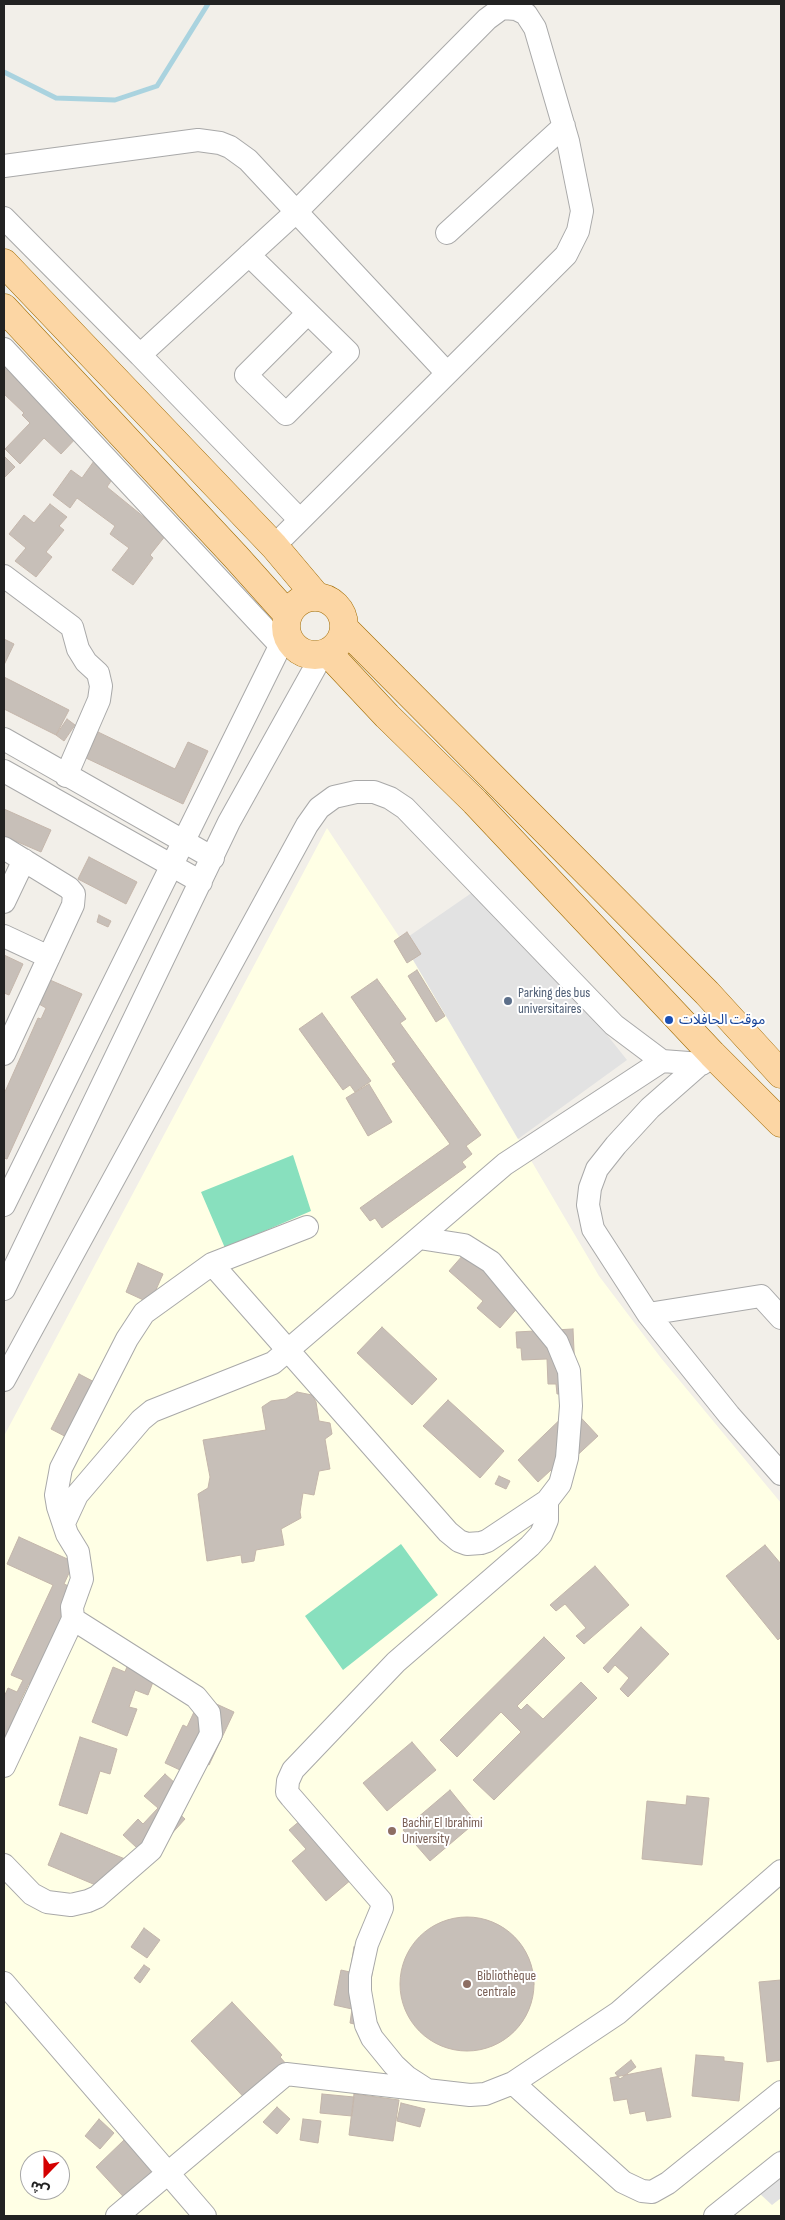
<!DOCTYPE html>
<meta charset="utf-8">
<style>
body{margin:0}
#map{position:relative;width:785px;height:2220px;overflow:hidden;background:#f2efe9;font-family:"Sofia Sans Condensed","Noto Sans Arabic",sans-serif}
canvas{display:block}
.frame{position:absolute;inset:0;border:5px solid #222;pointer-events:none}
.north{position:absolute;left:20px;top:2150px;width:50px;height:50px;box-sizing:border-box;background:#fff;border:1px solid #a7a7a7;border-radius:50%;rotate:202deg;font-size:14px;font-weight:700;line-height:20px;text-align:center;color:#222}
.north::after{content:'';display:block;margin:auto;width:18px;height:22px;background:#d40000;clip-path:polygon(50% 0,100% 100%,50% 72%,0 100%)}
</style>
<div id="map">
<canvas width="785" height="2220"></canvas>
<div class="frame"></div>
<div class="north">ش</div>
</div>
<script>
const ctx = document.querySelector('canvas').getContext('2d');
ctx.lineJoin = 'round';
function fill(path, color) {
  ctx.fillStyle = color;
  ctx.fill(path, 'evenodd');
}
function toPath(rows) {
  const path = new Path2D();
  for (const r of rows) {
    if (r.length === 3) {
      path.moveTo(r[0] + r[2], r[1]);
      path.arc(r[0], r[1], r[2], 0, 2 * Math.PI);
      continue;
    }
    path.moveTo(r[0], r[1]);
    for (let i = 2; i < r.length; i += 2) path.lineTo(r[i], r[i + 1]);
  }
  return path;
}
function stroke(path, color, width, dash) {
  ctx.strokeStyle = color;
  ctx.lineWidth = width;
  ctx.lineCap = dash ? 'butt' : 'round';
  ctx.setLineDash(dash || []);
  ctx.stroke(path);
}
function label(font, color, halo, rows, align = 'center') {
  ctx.font = font + ' "Sofia Sans Condensed","Noto Sans Arabic",sans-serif';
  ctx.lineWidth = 4;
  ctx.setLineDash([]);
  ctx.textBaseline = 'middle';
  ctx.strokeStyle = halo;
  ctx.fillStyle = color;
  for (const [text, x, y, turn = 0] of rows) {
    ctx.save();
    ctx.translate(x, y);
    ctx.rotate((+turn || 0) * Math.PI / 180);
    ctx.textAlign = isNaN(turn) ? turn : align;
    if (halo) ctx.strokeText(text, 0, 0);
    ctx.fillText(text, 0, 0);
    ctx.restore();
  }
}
fill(toPath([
 [327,828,402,941,599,1276,661,1358,781,1503,781,2216,4,2216,4,1436],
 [30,2160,60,2160,60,2190,30,2190]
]), '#ffffe5');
fill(toPath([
 [293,1155,311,1211,225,1248,201,1192],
 [401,1544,438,1595,343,1670,305,1616]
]), '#88e0be');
fill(toPath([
 [486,883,627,1060,518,1139,402,941],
 [781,2149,781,2198,772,2205,744,2179]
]), '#e2e2e2');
stroke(toPath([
 [4,72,56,98,115,100,157,86,208,4]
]), '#aad3df', 5);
const building = toPath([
 [4,364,79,435,61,454,44,438,20,464,5,449,30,423,22,415,24,413,4,394,4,364],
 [4,456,15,467,4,478,4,456],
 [94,461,113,478,107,487,166,535,150,555,153,558,133,585,112,570,129,548,110,534,115,526,77,498,70,508,53,495,71,470,82,478,94,461],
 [50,504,67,517,59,526,64,530,46,552,52,557,36,577,15,561,26,548,9,534,24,515,34,523,50,504],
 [4,639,14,644,4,665,4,639],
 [4,677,69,710,56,735,4,709,4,677],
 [67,719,75,725,64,741,56,735,67,719],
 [98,732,175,769,188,742,208,751,183,804,86,758,98,732],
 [4,809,51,830,41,852,4,836,4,809],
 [89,857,137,882,126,904,78,879,89,857],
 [99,915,111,921,108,927,97,922,99,915],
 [407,932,421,954,407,963,394,941,407,932],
 [4,955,23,964,9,995,4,993,4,955],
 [417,970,445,1016,436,1022,408,976,417,970],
 [377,979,406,1019,400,1023,481,1135,466,1146,472,1154,462,1162,466,1167,382,1228,375,1218,370,1221,360,1208,450,1144,392,1064,396,1062,351,997,377,979],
 [50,980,82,994,7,1159,4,1158,4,1094,38,1018,41,1019,46,1008,39,1004,50,980],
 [322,1013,371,1081,355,1092,350,1085,343,1090,299,1029,322,1013],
 [369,1084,392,1122,368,1136,346,1098,369,1084],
 [471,1246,520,1305,500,1328,477,1308,483,1301,449,1271,471,1246],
 [138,1263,163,1274,150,1303,126,1292,138,1263],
 [382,1327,437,1379,412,1405,357,1353,382,1327],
 [573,1329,576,1393,557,1394,556,1384,548,1384,547,1359,522,1360,521,1348,517,1348,516,1332,573,1329],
 [79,1374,104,1387,76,1442,51,1429,79,1374],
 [297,1392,312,1395,316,1402,319,1421,330,1423,332,1434,325,1439,330,1469,319,1471,314,1495,303,1493,300,1512,301,1518,281,1529,284,1545,256,1550,254,1561,242,1563,241,1555,207,1561,198,1494,208,1488,210,1477,203,1440,266,1430,262,1407,271,1401,286,1399,297,1392],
 [448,1400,504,1451,480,1478,423,1426,448,1400],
 [572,1408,598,1436,556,1475,551,1470,538,1482,518,1460,572,1408],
 [499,1476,510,1481,506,1489,495,1484,499,1476],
 [19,1537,74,1562,64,1584,83,1592,39,1687,29,1683,19,1704,29,1708,4,1763,4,1697,8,1688,17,1692,23,1680,11,1675,53,1585,7,1564,19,1537],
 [765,1545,781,1564,781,1637,778,1640,726,1576,765,1545],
 [595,1566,629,1605,584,1644,576,1636,586,1628,565,1604,556,1611,550,1605,595,1566],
 [641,1627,669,1654,628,1697,620,1689,629,1678,615,1665,608,1673,603,1668,641,1627],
 [544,1637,565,1658,517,1706,521,1710,527,1704,543,1719,581,1682,597,1698,494,1800,473,1780,521,1732,501,1712,457,1757,440,1740,544,1637],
 [130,1659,158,1669,148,1695,135,1690,129,1707,137,1709,127,1736,92,1722,113,1667,125,1672,130,1659],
 [201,1697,234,1712,209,1765,202,1761,195,1777,165,1763,183,1725,187,1727,201,1697],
 [80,1737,117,1749,110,1774,100,1771,87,1814,59,1805,80,1737],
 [412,1742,436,1770,387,1811,363,1783,412,1742],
 [165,1774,186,1793,173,1808,185,1819,149,1859,123,1835,138,1819,143,1824,158,1808,144,1796,165,1774],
 [450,1790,476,1822,430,1861,403,1830,450,1790],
 [687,1796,709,1798,702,1865,642,1859,647,1801,686,1805,687,1796],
 [301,1820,352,1879,326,1901,292,1861,306,1849,289,1830,301,1820],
 [61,1833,130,1861,117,1894,48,1865,61,1833],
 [467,1984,67],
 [144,1928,160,1940,147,1958,131,1947,144,1928],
 [354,1947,376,1951,363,2026,350,2023,352,2009,334,2005,341,1970,350,1972,354,1947],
 [144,1965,150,1969,140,1983,134,1978,144,1965],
 [781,1980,781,2060,767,2062,759,1982,781,1980],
 [232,2002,282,2055,280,2057,287,2065,253,2107,191,2041,232,2002],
 [696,2055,724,2057,724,2061,743,2063,739,2101,692,2096,696,2055],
 [631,2060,636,2067,620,2079,615,2073,631,2060],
 [661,2068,671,2117,647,2121,645,2111,630,2114,627,2099,614,2101,610,2078,661,2068],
 [322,2094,354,2097,352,2116,320,2113,322,2094],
 [354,2094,399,2100,393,2141,349,2135,354,2094],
 [401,2103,425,2109,420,2127,397,2121,401,2103],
 [277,2107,290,2119,277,2134,263,2122,277,2107],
 [99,2119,114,2133,100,2149,85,2136,99,2119],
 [303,2119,321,2121,318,2143,300,2140,303,2119],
 [124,2140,160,2179,131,2205,96,2167,124,2140]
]);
fill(building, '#c7bfb8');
stroke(building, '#c4b6ab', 1);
const minor = toPath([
 [4,166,198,140,220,143,230,147,248,160,447,373],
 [4,218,140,355,297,211,487,19,502,8,516,9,526,14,535,28,568,141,582,211,578,231,566,255,274,546],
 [447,233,564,126],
 [249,255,348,352,286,414,246,375,308,313],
 [4,349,280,645],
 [140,355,299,519],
 [4,576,72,627,78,649,86,662,98,673,101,686,99,700,66,776],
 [4,739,213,858],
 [4,771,201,882],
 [4,848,69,888,74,894,73,905,4,1054],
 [4,902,24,860],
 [4,936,49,957],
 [707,1058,650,1108,616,1145,597,1169,590,1188,588,1205,593,1229,648,1314,729,1415,781,1474],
 [4,1205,286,634],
 [212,1264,448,1532,459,1541,467,1544,481,1543,487,1541,547,1501,560,1484,567,1458,571,1406,569,1371,557,1342,491,1262,464,1245,419,1238],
 [4,1289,229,822,322,655],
 [648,1314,761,1296,781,1318],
 [4,1380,307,825,319,808,334,797,356,792,374,792,390,798,405,808,614,1025,662,1061],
 [64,1523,77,1495,141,1420,152,1411,273,1363,505,1164,662,1061,702,1064],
 [4,1766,73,1619,72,1607,82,1579,78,1552,67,1534,58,1507,56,1495,61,1468,127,1339,144,1313,212,1264,307,1227],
 [4,1865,32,1894,47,1902,71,1905,88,1901,97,1897,151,1850,211,1734,209,1713,196,1697,73,1619],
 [4,1983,205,2216],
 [513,2083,623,2182,642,2191,652,2192,668,2183,781,2092],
 [424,2088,407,2077,394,2065,372,2038,366,2025,360,1991,360,1976,367,1944,382,1908,381,1901,291,1797,287,1792,288,1781,293,1770,396,1662,530,1546,541,1534,547,1520,547,1501],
 [117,2216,286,2074,470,2095,485,2094,513,2083,618,2013,781,1871],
 [715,2216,781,2163]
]);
const major = toPath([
 [4,263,274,546,317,597],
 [4,308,236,557,288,615],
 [315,626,29],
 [344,628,707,993,781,1074],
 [328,653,387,716,475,802,712,1054,781,1123]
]);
stroke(minor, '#a9a9a9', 24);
stroke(major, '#a06b00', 29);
stroke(minor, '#fff', 22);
stroke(major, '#fcd6a4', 28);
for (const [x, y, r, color] of [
 [508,1001,5,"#5c6f8a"],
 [669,1020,5,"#1a4fb4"],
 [392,1831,5,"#8d6e63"],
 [467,1984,5,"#8d6e63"]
]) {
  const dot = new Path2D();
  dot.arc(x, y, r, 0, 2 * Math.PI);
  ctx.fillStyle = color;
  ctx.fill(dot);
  stroke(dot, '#fff', 2);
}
label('14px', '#4e5e75', '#fff', [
 ["Parking des bus",518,993],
 ["universitaires",518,1009]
], 'left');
label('14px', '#164399', '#fff', [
 ["موقت الحافلات",679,1020]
], 'left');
label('14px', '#785e54', '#fff', [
 ["Bachir El Ibrahimi",402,1823],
 ["University",402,1839],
 ["Bibliothèque",477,1976],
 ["centrale",477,1992]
], 'left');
</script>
